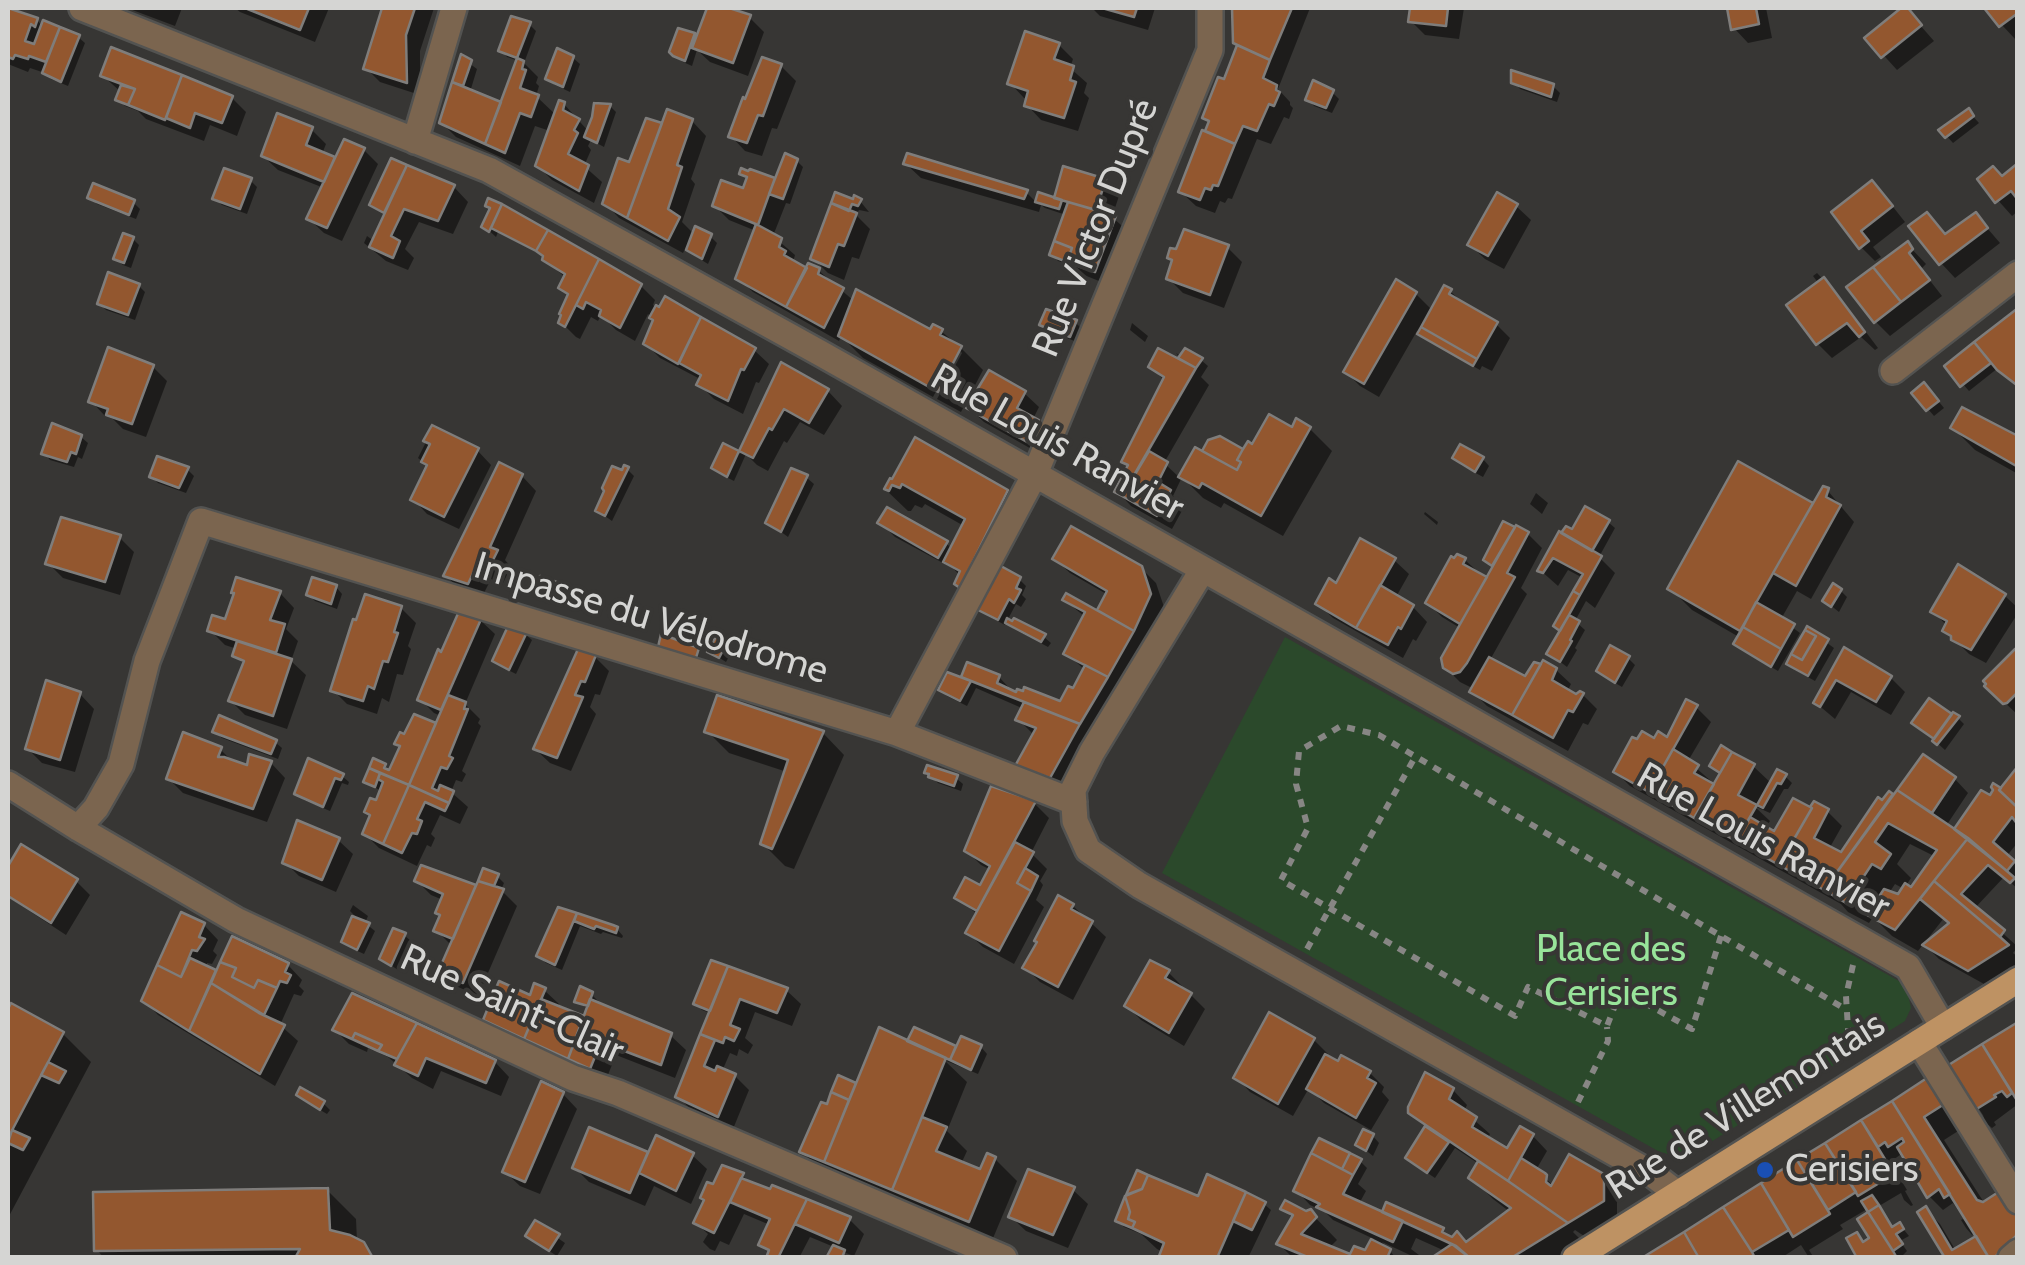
<!DOCTYPE html>
<meta charset="utf-8">
<style>
body{margin:0}
#map{position:relative;width:2025px;height:1265px;overflow:hidden;background:#373634;font-family:Cabin,sans-serif}
canvas{display:block}
.frame{position:absolute;inset:0;border:10px solid #d5d5d3;pointer-events:none}
</style>
<div id="map">
<canvas width="2025" height="1265"></canvas>
<div class="frame"></div>
</div>
<script>
const ctx = document.querySelector('canvas').getContext('2d');
ctx.lineJoin = 'round';
function fill(path, color) {
  ctx.fillStyle = color;
  ctx.fill(path, 'evenodd');
}
function toPath(rows) {
  const path = new Path2D();
  for (const r of rows) {
    path.moveTo(r[0], r[1]);
    for (let i = 2; i < r.length; i += 2) path.lineTo(r[i], r[i + 1]);
  }
  return path;
}
function stroke(path, color, width, dash) {
  ctx.strokeStyle = color;
  ctx.lineWidth = width;
  ctx.lineCap = dash ? 'butt' : 'round';
  ctx.setLineDash(dash || []);
  ctx.stroke(path);
}
function label(font, color, halo, rows, align = 'center') {
  ctx.font = font + ' Cabin,sans-serif';
  ctx.lineWidth = 8;
  ctx.setLineDash([]);
  ctx.textBaseline = 'middle';
  ctx.strokeStyle = halo;
  ctx.fillStyle = color;
  for (const [text, x, y, turn = 0] of rows) {
    ctx.save();
    ctx.translate(x, y);
    ctx.rotate((+turn || 0) * Math.PI / 180);
    ctx.textAlign = isNaN(turn) ? turn : align;
    if (halo) ctx.strokeText(text, 0, 0);
    ctx.fillText(text, 0, 0);
    ctx.restore();
  }
}
fill(toPath([
 [1285,637,1906,985,1911,1008,1905,1021,1698,1150,1680,1158,1658,1151,1162,873]
]), '#2b492b');
fill(toPath([
 [127,8,182,8,175,26],
 [235,8,329,8,315,42,240,12],
 [384,8,434,8,420,51,420,95,380,82,366,68],
 [710,8,721,8,750,18,764,32,748,76,710,62,697,50,692,66,683,62,672,51,694,36,698,40],
 [1092,8,1155,8,1148,30,1100,16],
 [1234,8,1310,8,1278,89,1290,102,1290,105,1293,108,1289,119,1284,117,1271,144,1257,139,1232,199,1228,198,1225,203,1220,201,1215,213,1196,206,1181,192,1206,135,1240,46,1236,42],
 [1413,8,1464,8,1459,39,1425,35,1411,21],
 [1729,8,1766,8,1772,38,1748,43,1734,28],
 [1905,8,1934,41,1897,70,1868,38],
 [1986,8,2018,8,2018,38,2016,40],
 [8,9,37,20,43,27,45,24,78,37,85,43,68,86,51,79,43,71,42,72,30,68,28,72,8,64],
 [529,24,536,31,524,63,538,77,536,83,539,86,536,96,556,115,564,104,589,132,610,106,616,112,604,147,591,140,588,146,591,150,584,166,602,182,594,203,552,180,537,165,550,131,535,126,520,166,456,137,442,123,462,58,477,69,470,92,502,105,519,61,507,57,501,50],
 [1059,45,1073,59,1070,68,1087,83,1084,93,1089,98,1078,131,1041,120,1027,105,1029,99,1024,98,1010,83],
 [112,50,232,98,246,112,237,136,210,125,204,141,146,119,138,111,125,106,118,99,121,92,103,76],
 [573,58,580,64,570,92,555,85,548,78],
 [781,66,796,81,777,129,772,128,762,156,745,151,731,136],
 [1514,82,1553,86,1560,93,1557,102,1520,89],
 [1332,92,1339,99,1332,113,1314,106,1308,99],
 [1968,111,1979,123,1953,143,1942,131],
 [692,121,706,136,691,179,695,184,682,222,694,234,710,236,717,243,708,264,695,256,686,247,683,253,619,218,605,203,630,165,663,127],
 [312,130,326,144,322,154,337,160,364,150,378,164,342,241,324,233,309,219,324,188,278,170,263,156],
 [392,161,454,187,468,202,453,234,419,222,405,249,414,258,408,270,386,261,364,243,367,236,374,241,386,215,372,204],
 [797,161,803,167,790,204,786,203,773,236,795,255,793,262,808,271,818,270,854,301,931,332,941,331,961,348,983,370,961,412,937,399,962,353,958,349,933,397,863,358,841,336,839,341,753,292,738,278,756,231,729,220,714,205,744,191,749,180,742,173,751,172,777,182],
 [906,164,1026,192,1037,203,1040,196,1056,201,1104,181,1119,196,1112,217,1129,232,1109,285,1084,275,1075,266,1058,261,1052,254,1066,215,1045,208,1041,205,1039,212,921,178],
 [2018,167,2018,211,2012,216,1980,180,2002,179],
 [250,180,257,187,247,214,222,205,215,199],
 [836,195,860,201,869,212,859,210,856,215,870,229,859,259,852,257,844,280,828,273,813,258],
 [90,197,133,202,140,209,136,219,97,204],
 [1886,198,1905,222,1873,247,1881,257,1875,261,1861,247,1835,213],
 [490,202,641,286,655,300,653,305,660,311,666,300,754,350,769,364,759,383,756,382,743,414,714,399,699,384,702,380,660,358,646,344,655,321,648,314,635,341,616,330,601,315,598,321,591,317,580,339,576,337,561,322,570,296,561,288,566,278,545,260,546,257,498,232,496,237,484,226,492,209],
 [1516,206,1531,220,1504,269,1485,259,1470,245],
 [1927,215,1947,236,1976,215,2000,243,1955,278,1941,263],
 [133,239,139,245,131,268,123,265,116,259],
 [1907,244,1926,264,1921,269,1942,296,1890,336,1876,322],
 [1227,247,1242,262,1224,308,1183,293,1168,278,1174,262],
 [1817,273,1838,295,1878,348,1875,350,1861,337,1832,358,1818,344,1790,305,1819,284,1813,276],
 [139,286,145,292,135,320,106,310,99,303],
 [1450,291,1465,305,1496,324,1510,338,1492,371,1482,366,1480,370,1426,340,1417,331,1379,397,1360,386,1346,372,1416,294,1433,311],
 [2018,311,2018,387,1998,368,1969,391,1948,367],
 [1075,322,1082,329,1077,342,1049,331,1042,325],
 [1132,323,1148,336,1145,342,1130,330],
 [1176,353,1182,357,1201,360,1208,366,1201,377,1209,385,1164,463,1180,478,1196,451,1212,459,1310,429,1332,451,1283,536,1224,503,1221,508,1203,498,1182,477,1173,496,1184,507,1172,529,1131,506,1117,491,1130,467,1124,461,1165,381,1151,367,1183,362],
 [782,365,828,391,842,406,824,435,800,422,787,443,784,441,768,471,757,465,746,454,734,481,720,474,714,468,724,446,740,454],
 [153,367,167,381,146,437,123,429,113,419,105,416,91,401],
 [1931,392,1944,408,1934,416,1928,409],
 [1024,393,1039,407,1033,419,1052,436,1042,455,984,422,969,408],
 [433,428,477,450,491,465,459,529,427,514,413,499,429,467,418,458],
 [1953,428,2018,440,2018,474,1975,450],
 [81,437,88,443,82,459,78,457,74,467,50,460,44,453],
 [1461,447,1483,459,1489,466,1483,477,1461,465,1455,458],
 [1739,464,1814,507,1828,491,1854,522,1811,599,1797,591,1781,619,1800,633,1778,671,1742,650,1736,644,1739,637,1692,610,1670,588],
 [187,469,194,476,186,493,158,483,152,477],
 [627,469,634,476,612,521,598,511],
 [792,471,807,478,814,484,788,537,768,522],
 [522,476,536,491,505,560,511,567,502,585,491,579,482,597,461,590,446,576],
 [891,481,1006,492,1028,514,1001,569,1019,579,1026,586,1022,595,1026,599,1021,607,1016,604,1007,621,1044,637,1051,643,1048,647,1014,629,1007,622,1005,625,988,616,957,584,960,576,954,569,895,537,881,523,946,543,952,549,964,526,925,504,922,508,915,505,911,511,908,511,886,490],
 [1536,493,1548,503,1542,514,1530,504],
 [1425,512,1438,522,1437,525,1424,514],
 [1608,522,1615,528,1599,557,1615,573,1595,608,1586,601,1575,621,1585,630,1575,648,1577,650,1567,667,1550,654,1562,631,1556,626,1583,578,1568,570,1558,586,1540,570,1573,533],
 [1505,525,1528,534,1542,548,1521,588,1527,594,1490,660,1526,679,1556,670,1571,684,1567,692,1577,697,1583,695,1597,709,1588,725,1583,723,1568,751,1487,706,1472,691,1476,685,1470,687,1460,682,1445,667,1460,628,1442,617,1428,603,1465,560,1487,580,1494,568,1486,560],
 [120,538,134,552,120,595,63,578,48,563],
 [1055,559,1141,568,1156,583,1165,610,1065,791,1033,780,1019,765,1033,734,1018,719,1024,709,976,688,967,706,947,696,941,689,948,675,972,684,964,676,999,677,1013,692,1061,704,1074,692,1085,670,1066,653,1085,617,1065,600,1098,614,1108,595,1070,573],
 [1394,560,1409,574,1396,597,1413,607,1427,622,1416,641,1413,639,1403,658,1333,618,1318,604,1336,587],
 [1959,568,2005,596,2018,608,2018,613,1986,663,1969,654,1945,630,1947,626,1933,611],
 [560,586,567,592,563,606,543,599,537,592],
 [336,587,342,594,337,609,315,601,309,595],
 [1841,591,1847,597,1839,612,1825,601],
 [280,593,294,608,286,629,298,641,291,661,306,675,287,729,245,715,231,701,245,665,235,655,237,649,225,645,210,630],
 [401,608,416,623,408,646,411,649,403,675,397,674,389,702,382,698,377,714,347,704,333,690],
 [480,620,495,634,465,704,480,719,478,723,481,726,462,771,466,774,462,782,456,780,451,792,468,807,460,824,440,815,431,834,435,838,431,847,427,845,417,866,379,848,365,834,382,792,366,781,375,762,384,766,391,772,402,748,397,743,437,726,441,716,434,713,420,699,442,656],
 [1808,629,1834,648,1815,681,1795,670,1789,663],
 [525,634,532,640,516,674,502,667,495,661],
 [726,643,733,649,726,662,710,652],
 [1845,651,1891,678,1905,692,1891,715,1851,692,1835,719,1816,703],
 [2018,655,2018,715,1987,686],
 [595,657,609,671,600,695,595,694,590,707,596,714,571,771,550,763,535,749],
 [1628,658,1635,665,1622,687,1605,677],
 [80,694,94,709,75,772,42,763,28,749],
 [1696,707,1711,722,1688,761,1711,781,1709,785,1714,788,1753,766,1771,783,1785,776,1792,783,1788,789,1784,789,1770,813,1754,806,1770,821,1765,829,1775,834,1811,810,1827,811,1842,826,1829,849,1841,855,1889,794,1894,798,1923,757,1954,778,1968,793,1946,826,1955,832,2001,791,2018,770,2018,842,2006,857,2018,867,2018,889,2004,877,1975,908,2018,947,2013,953,2018,957,2018,963,1984,984,1939,959,1925,945,1951,924,1944,918,1918,951,1892,936,1873,917,1869,923,1848,912,1841,904,1630,786,1616,772,1654,741,1668,741],
 [1910,844,1936,857,1912,890,1905,887,1911,878,1897,864],
 [1895,884,1904,889,1899,897,1889,893],
 [1958,718,1964,724,1945,750,1935,741],
 [215,731,275,742,282,748,278,759,222,738],
 [707,731,823,733,844,755,794,869,785,866,763,844,787,772,729,753],
 [220,749,234,763,249,768,271,763,285,778,267,822,183,793,168,778],
 [310,762,342,776,349,782,348,785,342,783,330,811,304,800,297,793],
 [927,772,956,778,963,784,961,791,938,783],
 [1035,804,1049,818,1031,853,1047,869,1040,881,1043,885,1036,900,1044,907,1014,964,983,947,968,933,978,915,957,897,981,889,991,870,981,865,967,851],
 [338,840,353,854,336,892,299,876,285,862],
 [22,848,76,881,90,895,66,935,8,897,8,871],
 [423,868,477,888,498,877,504,883,501,890,517,906,478,996,456,986,441,972,452,946,436,930,442,916,443,900,431,895,417,881],
 [1059,899,1073,906,1106,937,1073,1000,1040,982,1025,967],
 [353,905,368,916,365,923,375,931,364,954,351,948,344,942,355,916,350,911],
 [559,910,617,929,623,936,622,938,603,932,601,934,580,926,562,970,546,963,539,956],
 [204,925,218,940,213,951,217,955,212,964,207,963,206,968,218,973,288,965,302,980,299,986,304,991,301,996,294,994,280,1025,298,1041,275,1086,158,1015,144,1000],
 [404,935,411,941,398,970,382,959],
 [1168,972,1182,986,1181,989,1191,995,1205,1009,1184,1046,1141,1020,1127,1006],
 [544,990,559,1004,557,1008,585,1020,589,1010,577,1001,591,994,598,1001,597,1004,671,1036,686,1050,675,1078,616,1055,605,1082,500,1034,486,1019,531,998],
 [786,990,801,1004,792,1026,755,1012,745,1038,753,1045,748,1054,739,1049,737,1056,730,1053,723,1069,735,1076,749,1090,733,1129,692,1111,678,1096,712,1014,702,1010,696,1003],
 [353,996,495,1062,509,1077,501,1096,441,1071,433,1089,412,1078,388,1057,368,1048,367,1052,349,1044,335,1030],
 [12,1007,63,1034,91,1062,8,1218,8,1015],
 [1270,1015,1314,1040,1328,1054,1326,1058,1370,1073,1384,1087,1382,1092,1389,1100,1371,1130,1324,1103,1309,1088,1293,1116,1250,1092,1236,1077],
 [2018,1025,2018,1104,1994,1122,1996,1125,1992,1128,1985,1122,1983,1115,1951,1067],
 [915,1030,958,1049,981,1047,987,1054,978,1074,944,1060,967,1082,947,1131,967,1151,961,1164,982,1173,995,1159,1017,1181,991,1243,817,1166,802,1152,828,1107,839,1079,857,1087,909,1044],
 [1930,1080,1966,1126,1944,1140,1985,1204,2018,1212,2018,1258,1948,1258,1925,1209,1940,1224,1956,1251,1975,1239,1976,1232,1972,1235,1966,1228,1961,1220,1963,1219,1970,1227,1953,1203,1943,1210,1929,1196,1900,1155,1890,1162,1907,1190,1905,1191,1913,1205,1911,1206,1904,1200,1901,1193,1879,1206,1893,1229,1900,1225,1909,1236,1900,1241,1907,1251,1900,1258,1860,1258,1857,1235,1866,1244,1873,1239,1868,1215,1869,1208,1840,1225,1843,1229,1809,1250,1814,1258,1805,1258,1808,1256,1801,1245,1781,1258,1647,1258],
 [1453,1090,1467,1105,1464,1111,1490,1134,1487,1139,1508,1151,1533,1136,1547,1151,1536,1170,1554,1186,1602,1176,1617,1191,1617,1216,1584,1236,1575,1230,1573,1232,1587,1246,1568,1258,1436,1258,1445,1251,1416,1238,1411,1249,1423,1258,1411,1258,1410,1255,1382,1242,1396,1258,1293,1258,1279,1244,1294,1219,1283,1208,1306,1214,1310,1212,1337,1240,1329,1248,1351,1257,1366,1253,1374,1239,1333,1220,1325,1212,1310,1205,1296,1190,1320,1141,1360,1161,1367,1168,1358,1184,1366,1191,1360,1202,1384,1215,1442,1230,1452,1240,1467,1244,1510,1212,1493,1199,1471,1177,1479,1164,1455,1148,1435,1178,1414,1164,1427,1128,1413,1115],
 [563,1094,577,1109,540,1194,520,1186,505,1172],
 [305,1101,323,1103,330,1110,327,1114],
 [591,1131,650,1156,692,1155,707,1169,691,1204,654,1186,645,1206,589,1182,575,1168],
 [1373,1136,1379,1143,1373,1156,1358,1144],
 [1138,1173,1199,1200,1264,1204,1271,1210,1248,1258,1164,1258,1162,1255,1163,1252,1157,1249,1141,1234,1124,1227,1118,1220,1131,1196,1129,1194],
 [742,1175,752,1184,771,1192,773,1188,850,1220,864,1234,854,1256,843,1252,849,1258,829,1258,834,1247,810,1237,799,1258,768,1258,770,1253,761,1244,770,1225,744,1214,729,1245,720,1241,715,1251,710,1249,703,1242,708,1234,696,1223,714,1187],
 [327,1190,356,1219,357,1241,375,1258,104,1258,97,1250],
 [1073,1190,1088,1204,1068,1248,1026,1231,1011,1217],
 [536,1223,565,1243,557,1256,535,1242]
]), '#0007');
const building = toPath([
 [8,8,38,18,35,27,31,24,25,41,34,44,43,20,60,27,46,62,29,56,28,59,15,55,13,59,8,57,8,8],
 [245,8,309,8,300,30,245,8],
 [382,8,415,8,406,35,407,83,363,69,382,8],
 [707,8,729,8,751,15,733,63,692,48,707,8],
 [1102,8,1137,8,1134,17,1102,8],
 [1232,8,1292,8,1270,60,1233,43,1232,8],
 [1410,8,1448,8,1446,26,1408,22,1410,8],
 [1727,8,1756,8,1759,24,1731,30,1727,8],
 [1901,8,1908,8,1922,25,1881,58,1864,38,1901,8],
 [1984,8,2018,8,2018,13,1999,27,1984,8],
 [511,16,531,22,517,58,498,51,511,16],
 [60,27,80,35,61,82,42,73,60,27],
 [678,28,695,33,685,61,673,56,669,52,678,28],
 [1025,31,1060,43,1054,59,1074,66,1070,80,1076,82,1064,118,1024,106,1028,91,1007,84,1025,31],
 [1237,45,1270,60,1263,78,1277,85,1276,90,1280,92,1274,106,1269,104,1257,131,1243,126,1235,144,1205,131,1209,121,1202,118,1218,77,1224,79,1237,45],
 [111,47,182,75,165,120,128,105,135,89,100,76,111,47],
 [557,48,574,56,563,87,545,79,557,48],
 [461,54,472,60,463,86,452,82,461,54],
 [762,57,782,64,763,116,758,115,747,143,728,137,743,97,745,99,762,57],
 [517,58,524,61,522,69,526,70,520,88,539,95,531,117,520,113,505,153,485,144,517,58],
 [1511,70,1554,84,1551,97,1511,83,1511,70],
 [182,75,233,96,222,123,195,113,190,128,166,118,182,75],
 [1313,80,1334,90,1326,108,1305,100,1313,80],
 [452,82,501,102,485,144,439,123,452,82],
 [121,85,135,89,128,105,115,100,121,85],
 [559,100,565,102,563,110,580,119,574,130,578,133,568,154,589,165,579,191,535,166,559,100],
 [594,103,611,104,597,143,584,137,592,117,594,103],
 [1969,108,1974,116,1945,138,1938,130,1969,108],
 [667,109,693,119,677,165,682,167,668,209,680,217,668,241,627,218,667,109],
 [277,113,313,127,306,145,335,157,324,182,261,156,277,113],
 [646,118,662,123,627,218,602,204,618,158,629,162,646,118],
 [1202,130,1235,144,1218,186,1213,185,1211,190,1205,188,1200,200,1178,192,1202,130],
 [344,139,365,148,327,228,306,219,344,139],
 [785,153,798,159,783,199,769,194,785,153],
 [907,153,1028,190,1024,199,903,164,907,153],
 [391,158,407,165,384,213,369,205,391,158],
 [2018,163,2018,200,2011,191,1995,203,1977,179,1993,166,2002,176,2018,163],
 [407,165,455,185,438,221,404,209,391,236,400,241,393,258,369,247,407,165],
 [1063,166,1106,179,1096,210,1054,198,1063,166],
 [224,168,252,178,240,209,212,199,224,168],
 [741,168,748,171,750,169,775,178,758,225,712,206,721,180,743,188,747,177,739,174,741,168],
 [1872,180,1893,206,1861,231,1869,241,1859,249,1831,212,1872,180],
 [93,183,135,200,129,215,87,198,93,183],
 [835,192,853,199,854,195,862,199,858,206,852,204,849,211,831,203,835,192],
 [1038,192,1062,200,1059,209,1035,202,1038,192],
 [1497,192,1518,204,1488,256,1467,245,1497,192],
 [488,198,502,204,489,232,481,227,490,208,485,206,488,198],
 [1068,202,1116,216,1095,272,1067,262,1072,248,1054,241,1068,202],
 [831,203,857,213,844,246,838,244,829,267,810,259,831,203],
 [502,204,548,230,536,251,491,228,502,204],
 [1927,212,1945,234,1976,212,1988,228,1939,265,1908,226,1927,212],
 [756,224,782,238,779,247,786,251,784,255,807,268,786,307,735,279,756,224],
 [695,226,712,234,702,259,686,250,695,226],
 [1184,229,1229,245,1210,295,1166,279,1172,260,1167,258,1170,248,1176,249,1184,229],
 [548,230,599,259,565,327,558,323,561,315,559,314,568,294,558,288,565,274,542,260,543,256,536,251,548,230],
 [123,233,134,237,124,263,113,259,123,233],
 [1054,241,1072,248,1067,262,1049,255,1054,241],
 [1908,241,1913,249,1909,253,1930,280,1901,302,1873,267,1908,241],
 [599,259,642,284,620,328,599,316,601,310,586,302,583,309,576,305,599,259],
 [808,263,820,268,818,274,844,288,824,328,786,307,808,263],
 [1873,267,1901,302,1874,323,1846,287,1873,267],
 [108,272,140,284,128,315,97,304,108,272],
 [1824,277,1865,332,1859,337,1847,323,1816,345,1786,305,1824,277],
 [1396,279,1417,292,1364,384,1343,372,1396,279],
 [1444,285,1452,289,1449,294,1498,322,1477,359,1421,327,1444,285],
 [856,289,930,329,933,324,943,329,940,335,962,346,938,392,838,336,856,289],
 [665,296,701,317,678,364,643,344,653,320,649,318,656,305,659,307,665,296],
 [2018,308,2018,386,1997,370,1974,342,2018,308],
 [1046,309,1077,320,1070,337,1039,325,1046,309],
 [701,317,756,348,744,370,741,369,728,401,696,385,701,375,679,363,701,317],
 [1421,327,1477,359,1473,366,1417,334,1421,327],
 [1974,342,1991,363,1960,387,1944,366,1974,342],
 [108,347,154,365,132,424,106,415,108,409,88,402,108,347],
 [1158,348,1196,368,1122,496,1114,492,1128,465,1121,462,1164,377,1148,367,1158,348],
 [1185,348,1203,358,1196,368,1178,358,1185,348],
 [781,362,829,389,809,423,784,409,772,430,769,428,753,458,739,451,781,362],
 [989,370,1026,391,1017,408,1039,420,1027,442,966,408,989,370],
 [1924,382,1939,401,1926,411,1911,393,1924,382],
 [1962,407,2018,436,2018,467,1950,428,1962,407],
 [1269,414,1292,427,1296,418,1311,427,1261,516,1202,483,1199,488,1178,477,1195,447,1237,470,1241,462,1237,460,1243,449,1248,441,1252,444,1269,414],
 [52,423,82,435,76,454,71,452,67,462,41,454,52,423],
 [432,425,479,448,444,517,410,500,427,465,421,462,430,444,423,441,432,425],
 [1220,436,1243,449,1237,460,1241,462,1237,470,1202,451,1208,440,1220,436],
 [915,437,1008,490,960,588,954,584,960,571,943,562,965,519,902,484,900,488,892,485,889,491,884,489,890,478,892,479,915,437],
 [723,443,739,451,727,477,711,468,723,443],
 [1460,444,1484,457,1475,472,1452,458,1460,444],
 [1149,451,1168,462,1158,482,1171,490,1157,516,1122,496,1149,451],
 [157,456,189,467,179,488,149,477,157,456],
 [1738,461,1813,503,1740,631,1667,589,1738,461],
 [499,462,523,474,490,547,498,550,487,572,476,567,468,584,443,576,499,462],
 [624,465,629,467,605,516,595,511,604,491,602,488,612,466,622,470,624,465],
 [791,468,808,475,781,532,765,523,791,468],
 [1823,486,1829,488,1826,497,1841,505,1796,586,1773,573,1823,486],
 [1585,506,1610,520,1592,551,1561,533,1566,526,1572,529,1585,506],
 [887,507,948,541,938,558,877,523,887,507],
 [61,517,121,535,105,582,45,564,61,517],
 [1503,521,1515,527,1492,566,1483,560,1503,521],
 [1516,525,1529,532,1507,573,1515,577,1467,663,1460,672,1453,674,1443,668,1441,658,1516,525],
 [1071,526,1142,566,1151,594,1134,631,1097,610,1107,591,1052,559,1071,526],
 [1559,531,1602,556,1580,595,1573,591,1583,574,1553,558,1543,573,1537,571,1559,531],
 [1360,538,1396,558,1356,628,1315,604,1329,578,1336,583,1360,538],
 [1457,554,1466,558,1463,564,1487,577,1460,624,1425,603,1451,556,1454,558,1457,554],
 [1958,564,2006,594,1971,650,1951,640,1951,636,1942,631,1947,621,1930,612,1958,564],
 [999,565,1021,577,1016,588,1021,590,1014,603,1009,599,998,620,978,610,999,565],
 [540,576,562,584,556,601,534,593,540,576],
 [236,577,281,591,270,620,285,624,276,653,207,631,212,615,225,619,234,593,231,593,236,577],
 [312,577,337,585,331,604,306,595,312,577],
 [1833,583,1842,589,1831,607,1822,601,1833,583],
 [1380,585,1414,605,1401,629,1398,627,1388,645,1356,628,1380,585],
 [1573,591,1580,595,1560,631,1553,626,1573,591],
 [1066,593,1134,631,1108,677,1063,654,1085,612,1062,600,1066,593],
 [365,594,402,606,394,632,398,633,388,662,383,661,374,689,368,686,363,701,330,691,353,619,356,620,365,594],
 [1756,602,1795,624,1781,649,1743,627,1756,602],
 [460,609,482,617,441,710,417,700,438,649,441,652,460,609],
 [1569,615,1580,621,1570,640,1572,641,1560,662,1546,654,1569,615],
 [1007,618,1012,621,1014,618,1046,634,1041,642,1005,623,1007,618],
 [508,626,527,632,509,670,492,661,508,626],
 [1807,626,1829,639,1808,676,1786,664,1791,654,1802,660,1816,636,1805,630,1807,626],
 [1743,627,1781,649,1771,667,1733,644,1743,627],
 [1805,630,1816,636,1802,660,1791,654,1805,630],
 [661,634,699,648,695,661,658,647,661,634],
 [717,635,728,641,719,658,707,652,717,635],
 [237,641,292,659,273,716,228,701,244,661,232,656,237,641],
 [1610,645,1630,656,1615,683,1596,671,1610,645],
 [1844,647,1892,676,1876,702,1836,680,1820,707,1813,703,1844,647],
 [578,649,596,655,585,682,581,681,575,695,583,697,557,758,533,749,578,649],
 [2015,649,2018,651,2018,692,2007,703,2003,704,1984,686,1986,684,1983,681,2015,649],
 [1489,657,1525,676,1534,662,1541,664,1512,715,1469,692,1489,657],
 [1543,660,1557,668,1552,680,1576,694,1580,691,1584,693,1573,712,1568,710,1553,738,1512,715,1543,660],
 [967,662,1000,675,997,683,1016,692,1017,689,1023,691,1024,687,1060,701,1068,686,1073,688,1085,665,1108,677,1080,724,961,677,967,662],
 [947,672,971,681,960,701,938,690,947,672],
 [46,680,81,692,60,760,25,749,46,680],
 [448,695,466,702,464,709,468,709,449,756,453,758,447,769,441,767,432,788,438,791,440,785,454,791,449,803,409,785,448,695],
 [717,695,824,731,772,849,760,844,788,760,704,732,717,695],
 [1929,698,1952,714,1934,739,1911,723,1929,698],
 [1686,699,1698,705,1649,792,1613,772,1632,737,1637,739,1642,731,1654,738,1658,731,1667,737,1686,699],
 [1024,702,1080,724,1050,778,1015,766,1036,728,1015,720,1024,702],
 [1953,712,1960,716,1937,745,1932,741,1953,712],
 [414,714,436,723,409,785,369,768,373,758,386,764,384,768,389,770,400,746,394,744,400,732,404,734,414,714],
 [219,715,277,740,271,754,212,732,219,715],
 [183,732,222,747,218,757,224,757,247,765,249,754,272,761,253,809,166,779,183,732],
 [1721,745,1732,752,1720,773,1709,766,1721,745],
 [1673,749,1699,765,1694,773,1714,784,1694,818,1649,792,1673,749],
 [1732,752,1755,764,1738,795,1757,805,1736,841,1694,818,1732,752],
 [1923,754,1956,777,1932,813,1897,790,1923,754],
 [308,758,344,774,341,780,335,778,323,807,294,794,308,758],
 [927,765,958,775,954,786,928,777,929,774,924,773,927,765],
 [2018,766,2018,808,1999,790,2018,766],
 [369,768,380,773,375,787,363,782,369,768],
 [1777,769,1787,774,1781,784,1777,783,1763,808,1757,805,1777,769],
 [380,773,409,785,383,844,362,834,370,815,364,812,370,798,376,800,383,782,378,779,380,773],
 [1993,783,2001,788,1999,790,2018,808,2018,825,2012,817,1993,842,2015,861,2007,871,1954,829,1981,790,1990,795,1993,790,1991,787,1993,783],
 [409,785,449,803,445,811,425,802,417,819,422,821,417,834,412,833,402,853,383,844,409,785],
 [991,786,1036,801,977,911,954,898,965,877,980,885,990,866,964,851,991,786],
 [1897,790,1968,838,1895,930,1867,915,1884,889,1898,894,1905,883,1911,887,1937,850,1888,823,1875,842,1891,854,1881,869,1872,864,1846,903,1824,890,1897,790],
 [1889,791,1893,794,1824,890,1779,865,1812,808,1810,807,1814,801,1829,809,1814,838,1841,852,1878,797,1882,800,1889,791],
 [1793,798,1812,808,1779,865,1736,841,1750,817,1774,831,1793,798],
 [297,820,340,838,322,880,282,863,297,820],
 [1968,838,2015,878,2010,883,1988,865,1961,894,2005,930,2000,937,1934,881,1968,838],
 [1015,842,1034,852,1017,883,1031,891,999,951,965,933,1015,842],
 [21,844,78,879,51,923,8,896,8,866,21,844],
 [421,865,476,885,453,939,433,931,440,915,435,913,443,894,414,881,421,865],
 [483,868,499,874,494,886,478,881,483,868],
 [1025,868,1038,876,1031,891,1017,883,1025,868],
 [478,881,504,889,463,983,438,972,478,881],
 [1934,881,2000,937,2009,945,1968,971,1922,945,1949,923,1920,899,1934,881],
 [1058,895,1074,904,1071,909,1093,921,1058,987,1022,968,1037,942,1034,941,1058,895],
 [558,907,577,913,555,965,536,956,558,907],
 [181,912,205,923,199,937,205,939,197,951,192,950,181,977,157,965,181,912],
 [577,913,613,925,618,927,616,933,596,926,594,929,574,921,577,913],
 [352,916,370,923,357,950,341,942,352,916],
 [393,928,406,933,391,966,379,959,393,928],
 [232,936,289,963,285,972,291,975,287,983,280,981,277,988,258,980,254,988,232,977,236,968,220,962,232,936],
 [190,958,216,970,189,1031,141,1001,157,965,181,977,190,958],
 [711,960,728,966,710,1011,693,1004,711,960],
 [1150,960,1170,970,1165,978,1192,993,1169,1033,1124,1006,1150,960],
 [220,962,236,968,232,977,254,988,258,980,277,988,264,1015,211,983,220,962],
 [728,966,788,988,777,1013,740,999,730,1025,740,1029,734,1041,725,1037,723,1043,700,1034,728,966],
 [499,981,530,995,534,983,546,988,524,1039,483,1020,499,981],
 [211,983,259,1013,285,1025,260,1074,189,1031,211,983],
 [580,986,593,992,588,1006,574,1002,580,986],
 [352,993,417,1023,397,1059,378,1051,382,1045,355,1033,352,1039,332,1030,352,993],
 [541,999,584,1016,568,1059,524,1039,541,999],
 [590,999,672,1033,661,1065,601,1042,590,1069,568,1059,590,999],
 [11,1003,64,1032,8,1138,8,1009,11,1003],
 [1269,1012,1315,1038,1278,1104,1233,1078,1269,1012],
 [2018,1022,2017,1086,2018,1102,1982,1044,2018,1022],
 [417,1023,496,1060,486,1083,426,1058,418,1076,394,1065,417,1023],
 [879,1027,946,1058,892,1190,824,1162,879,1027],
 [914,1027,956,1046,950,1060,907,1041,914,1027],
 [355,1033,382,1045,378,1051,352,1039,355,1033],
 [700,1034,715,1040,704,1066,715,1071,717,1066,736,1074,718,1117,675,1097,700,1034],
 [961,1036,982,1045,971,1070,950,1060,961,1036],
 [1982,1044,2012,1093,2007,1097,2002,1091,1994,1095,1996,1097,1975,1110,1947,1066,1982,1044],
 [1325,1054,1338,1061,1341,1055,1371,1071,1367,1078,1376,1083,1356,1118,1306,1089,1325,1054],
 [48,1062,66,1071,59,1083,41,1075,48,1062],
 [1425,1072,1454,1088,1449,1099,1477,1117,1472,1127,1507,1148,1520,1126,1534,1134,1508,1181,1408,1113,1408,1107,1425,1072],
 [838,1075,856,1083,849,1100,831,1092,838,1075],
 [1930,1076,1946,1103,1924,1117,1977,1200,1983,1202,2000,1191,2018,1218,2016,1236,1994,1258,1989,1258,1892,1101,1930,1076],
 [541,1081,564,1092,525,1182,502,1172,541,1081],
 [300,1087,325,1101,320,1110,296,1095,300,1087],
 [831,1092,849,1100,824,1162,799,1152,821,1102,827,1104,831,1092],
 [1892,1101,1950,1194,1944,1198,1939,1189,1927,1198,1897,1147,1904,1142,1902,1138,1888,1147,1885,1142,1878,1147,1861,1120,1892,1101],
 [922,1117,947,1127,936,1151,980,1169,987,1153,996,1157,969,1222,892,1190,922,1117],
 [1861,1120,1894,1174,1858,1196,1825,1143,1861,1120],
 [1425,1126,1449,1142,1427,1173,1405,1158,1425,1126],
 [589,1127,648,1152,630,1193,572,1168,589,1127],
 [1363,1129,1374,1134,1366,1151,1355,1145,1363,1129],
 [12,1130,30,1138,23,1150,8,1143,12,1130],
 [656,1135,694,1153,676,1191,639,1173,656,1135],
 [1319,1138,1350,1153,1342,1169,1311,1153,1319,1138],
 [1825,1143,1856,1192,1828,1210,1797,1160,1825,1143],
 [1311,1153,1353,1175,1343,1194,1403,1221,1393,1242,1316,1207,1320,1204,1293,1191,1311,1153],
 [1350,1153,1362,1159,1353,1175,1342,1169,1350,1153],
 [1569,1154,1604,1174,1604,1201,1568,1223,1508,1181,1521,1158,1545,1173,1547,1175,1546,1182,1551,1186,1569,1154],
 [1797,1160,1830,1214,1793,1237,1761,1183,1797,1160],
 [1478,1161,1508,1181,1568,1223,1511,1258,1470,1258,1456,1246,1382,1212,1386,1202,1444,1228,1442,1232,1452,1237,1457,1231,1466,1242,1511,1208,1468,1178,1478,1161],
 [722,1165,744,1173,714,1233,693,1223,704,1200,700,1198,707,1182,713,1184,722,1165],
 [1028,1169,1075,1187,1053,1235,1008,1217,1028,1169],
 [1137,1170,1148,1175,1142,1189,1126,1195,1137,1170],
 [1207,1174,1246,1192,1217,1258,1159,1256,1164,1243,1132,1228,1135,1222,1128,1219,1130,1212,1125,1196,1142,1189,1148,1175,1198,1196,1207,1174],
 [741,1178,770,1189,772,1185,807,1199,778,1258,766,1258,769,1250,758,1245,770,1219,730,1202,741,1178],
 [1761,1183,1789,1230,1752,1252,1723,1207,1761,1183],
 [328,1188,330,1230,350,1235,364,1242,373,1258,295,1258,300,1249,94,1251,93,1192,328,1188],
 [1246,1192,1266,1202,1252,1230,1233,1221,1246,1192],
 [1872,1195,1879,1205,1868,1212,1861,1201,1872,1195],
 [1125,1196,1130,1212,1128,1219,1135,1222,1132,1228,1115,1221,1125,1196],
 [807,1199,851,1217,839,1243,795,1224,807,1199],
 [1285,1200,1306,1211,1311,1209,1317,1217,1301,1234,1350,1254,1354,1246,1365,1250,1371,1239,1391,1249,1387,1258,1310,1258,1276,1244,1293,1215,1280,1209,1285,1200],
 [1879,1205,1892,1227,1900,1222,1904,1229,1896,1234,1903,1244,1893,1251,1868,1212,1879,1205],
 [1926,1206,1952,1250,1976,1236,1989,1258,1945,1258,1917,1212,1926,1206],
 [1723,1207,1752,1252,1755,1258,1699,1258,1684,1232,1723,1207],
 [1868,1212,1893,1251,1897,1258,1857,1258,1846,1238,1857,1232,1863,1242,1869,1238,1857,1219,1868,1212],
 [535,1220,560,1234,549,1251,525,1236,535,1220],
 [1684,1232,1699,1258,1646,1258,1645,1256,1684,1232],
 [1452,1244,1470,1258,1431,1258,1452,1244],
 [833,1245,845,1250,843,1255,849,1258,826,1258,833,1245]
]);
fill(building, '#93572f');
stroke(building, '#7f7d7b', 2.5);
const minor = toPath([
 [82,8,489,170,820,353,1908,967,1943,1027],
 [415,141,454,8],
 [1893,371,2018,274],
 [1203,569,1092,752,1073,790,1075,821,1088,850,1139,885,1652,1174,1678,1194],
 [897,733,1035,474,1210,50,1210,8],
 [8,784,78,828,236,920,573,1078,618,1093,1004,1258],
 [78,828,96,808,121,764,147,661,201,521,897,733,1074,802],
 [1919,1042,2018,1201],
 [2011,1258,2018,1252]
]);
const primary = toPath([
 [1575,1258,2018,980]
]);
stroke(minor, '#535351', 30);
stroke(primary, '#535351', 30);
stroke(toPath([
 [1721,936,1692,1029,1621,990,1607,1026,1528,987,1515,1016,1281,880,1308,828,1296,784,1299,751,1341,726,1379,735,1847,1010],
 [1307,949,1415,757],
 [1853,965,1846,996,1848,1029,1859,1048],
 [1578,1102,1608,1041,1607,1027]
]), '#878684', 6, [8, 8]);
stroke(minor, '#7b654f', 25);
stroke(primary, '#be9263', 25);
for (const [x, y, r, color] of [
 [1765,1170,10,"#1a4fb4"]
]) {
  const dot = new Path2D();
  dot.arc(x, y, r, 0, 2 * Math.PI);
  ctx.fillStyle = color;
  ctx.fill(dot);
  stroke(dot, '#373634', 4);
}
label('38px', '#d5d5d3', '#373634', [
 ["Rue Victor Dupré",1096,228,-68],
 ["Rue Louis Ranvier",1057,443,29],
 ["Impasse du Vélodrome",651,619,17],
 ["Rue Louis Ranvier",1763,842,29],
 ["Rue Saint-Clair",512,1005,24],
 ["Rue de Villemontais",1746,1106,-32]
]);
label('38px', '#98e49a', '#373634', [
 ["Place des",1611,950],
 ["Cerisiers",1611,994]
]);
label('38px', '#d5d5d3', '#373634', [
 ["Cerisiers",1785,1170]
], 'left');
</script>
